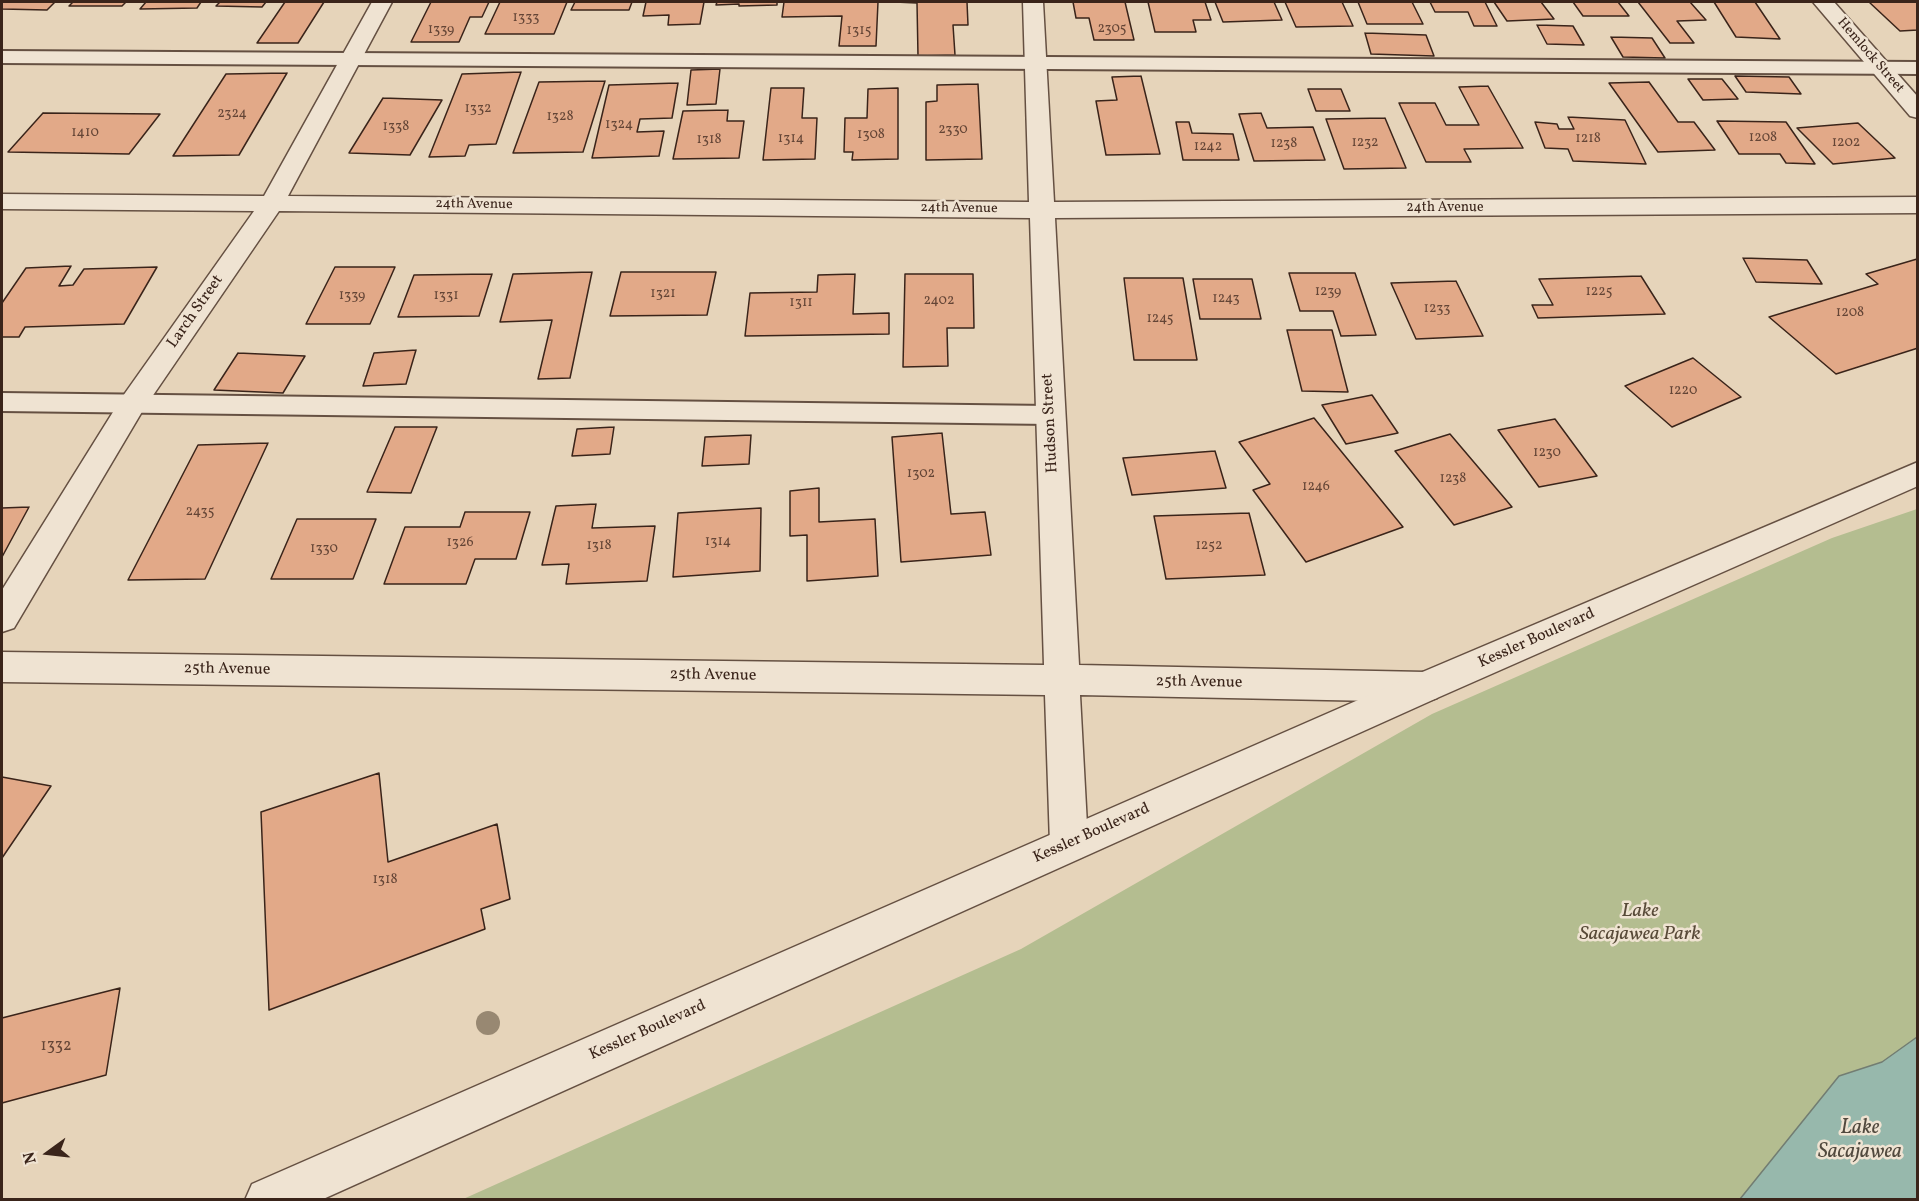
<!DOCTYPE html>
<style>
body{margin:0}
#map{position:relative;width:1919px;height:1201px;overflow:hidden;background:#e6d4ba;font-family:Vollkorn,serif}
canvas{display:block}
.frame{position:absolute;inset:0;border:3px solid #3a241a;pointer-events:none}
.north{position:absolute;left:18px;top:1123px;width:60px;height:60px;-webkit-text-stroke:4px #efe3d2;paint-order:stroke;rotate:255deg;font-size:16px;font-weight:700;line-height:24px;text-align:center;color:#3a241a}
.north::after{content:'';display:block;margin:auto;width:21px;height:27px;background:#3a241a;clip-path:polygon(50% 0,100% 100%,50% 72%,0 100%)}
</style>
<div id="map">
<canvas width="1919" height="1201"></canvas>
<div class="frame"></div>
<div class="north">N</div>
</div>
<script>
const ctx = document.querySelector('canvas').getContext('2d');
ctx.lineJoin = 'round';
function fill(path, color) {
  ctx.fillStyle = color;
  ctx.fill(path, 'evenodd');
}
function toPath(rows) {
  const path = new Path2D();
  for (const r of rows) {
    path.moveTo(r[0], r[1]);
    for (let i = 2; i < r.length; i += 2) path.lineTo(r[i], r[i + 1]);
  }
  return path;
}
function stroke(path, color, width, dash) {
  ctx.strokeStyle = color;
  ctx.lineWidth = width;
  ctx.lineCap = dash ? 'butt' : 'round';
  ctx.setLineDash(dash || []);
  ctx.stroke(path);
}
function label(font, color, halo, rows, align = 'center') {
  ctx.font = font + ' Vollkorn,serif';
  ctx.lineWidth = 5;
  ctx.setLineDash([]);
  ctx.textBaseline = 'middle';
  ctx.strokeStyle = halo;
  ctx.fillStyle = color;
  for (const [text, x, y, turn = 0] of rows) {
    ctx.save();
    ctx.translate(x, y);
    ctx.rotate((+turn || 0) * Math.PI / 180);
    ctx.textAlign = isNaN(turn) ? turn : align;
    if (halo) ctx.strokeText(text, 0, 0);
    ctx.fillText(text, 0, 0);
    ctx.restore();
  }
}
fill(toPath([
 [1917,509,1917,1199,461,1200,1021,949,1432,714,1832,538]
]), '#b4bd90');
const water = toPath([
 [1917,1037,1917,1199,1740,1199,1839,1076,1882,1062,1917,1037]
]);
fill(water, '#97b8ac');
stroke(water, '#727d72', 1.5);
const building = toPath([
 [2,2,55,2,47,10,2,9,2,2],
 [73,2,126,2,122,6,69,6,73,2],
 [146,2,201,2,197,8,140,9,146,2],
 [220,2,266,2,262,7,216,6,220,2],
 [285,2,324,2,298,43,257,43,285,2],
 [431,2,489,2,482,17,470,17,459,42,411,42,431,2],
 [500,2,567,2,554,34,485,34,500,2],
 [575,2,632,2,629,10,571,10,575,2],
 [646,2,704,2,700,24,668,25,669,15,643,16,646,2],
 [717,2,777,2,777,5,739,6,739,4,716,5,717,2],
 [784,2,878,2,876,46,839,46,842,16,782,17,784,2],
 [895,2,967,2,968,25,953,25,955,55,918,56,917,3,895,2],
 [1073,2,1125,2,1134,40,1094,40,1089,18,1076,18,1073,2],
 [1148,2,1205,2,1211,20,1193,20,1196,32,1155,32,1148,2],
 [1215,2,1274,2,1282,20,1223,22,1215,2],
 [1285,2,1342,2,1353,26,1296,27,1285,2],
 [1358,2,1412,2,1423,24,1367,24,1358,2],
 [1430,2,1485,2,1497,26,1474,26,1468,12,1435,12,1430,2],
 [1494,2,1541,2,1554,19,1507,21,1494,2],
 [1573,2,1618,2,1629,16,1583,16,1573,2],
 [1638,2,1690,2,1706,20,1677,21,1694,43,1670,43,1638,2],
 [1714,2,1755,2,1780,39,1736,37,1714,2],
 [1869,2,1918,2,1918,30,1900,31,1869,2],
 [1537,25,1573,26,1584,45,1547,44,1537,25],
 [1365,33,1426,35,1434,56,1371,54,1365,33],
 [1611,37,1652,38,1665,58,1623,57,1611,37],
 [720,69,716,104,687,105,691,70,720,69],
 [521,72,496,144,469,145,465,156,429,157,462,74,521,72],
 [287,73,239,155,173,156,226,74,287,73],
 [1141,76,1160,154,1106,155,1096,101,1117,100,1112,77,1141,76],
 [1735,76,1789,77,1801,94,1746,92,1735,76],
 [1688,79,1722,79,1738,99,1703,100,1688,79],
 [605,81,583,152,513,153,539,82,605,81],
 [1649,82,1678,122,1694,122,1715,150,1658,152,1609,83,1649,82],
 [678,83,672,118,640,119,637,132,664,131,659,156,592,158,609,85,678,83],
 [978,84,982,159,926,160,926,102,937,101,937,85,978,84],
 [1488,86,1523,148,1464,149,1471,162,1426,162,1399,103,1435,103,1446,125,1479,125,1459,87,1488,86],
 [771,88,804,88,802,118,817,118,815,159,763,160,771,88],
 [898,88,898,159,852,160,853,152,844,152,845,118,867,118,868,89,898,88],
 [1308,89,1341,89,1350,111,1316,111,1308,89],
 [383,98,442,100,410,155,349,153,383,98],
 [728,110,727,121,744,121,739,158,673,159,683,111,728,110],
 [43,113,160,114,129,154,8,152,43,113],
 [1261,113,1267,128,1313,127,1325,160,1254,161,1239,114,1261,113],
 [1568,117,1625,120,1646,164,1573,161,1568,149,1545,148,1535,122,1557,124,1559,129,1574,129,1568,117],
 [1385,118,1406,168,1344,169,1326,119,1385,118],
 [1717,121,1786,122,1815,164,1786,163,1780,154,1739,154,1717,121],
 [1176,122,1189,122,1192,133,1233,134,1239,160,1183,160,1176,122],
 [1858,123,1895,158,1833,164,1797,128,1858,123],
 [1743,258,1807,260,1822,284,1756,282,1743,258],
 [1917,259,1918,348,1836,374,1769,317,1878,284,1866,274,1917,259],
 [71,266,59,286,73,285,84,269,157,267,124,324,25,327,19,337,2,337,2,303,26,268,71,266],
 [335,267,395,267,370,324,306,324,335,267],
 [592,272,570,378,538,379,552,320,500,322,513,274,592,272],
 [621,272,716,272,707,315,610,316,621,272],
 [1289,273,1355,273,1376,335,1341,336,1333,311,1300,311,1289,273],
 [492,274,479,316,398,317,414,275,492,274],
 [855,274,853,314,889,313,889,334,745,336,750,293,817,292,818,275,855,274],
 [905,274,973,274,974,328,947,328,948,366,903,367,905,274],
 [1641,276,1665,314,1538,318,1532,305,1553,305,1539,279,1641,276],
 [1124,278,1183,278,1197,360,1134,360,1124,278],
 [1193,279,1252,279,1261,319,1200,319,1193,279],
 [1456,281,1483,336,1416,339,1391,283,1456,281],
 [1287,330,1332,330,1348,392,1302,391,1287,330],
 [416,350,406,384,363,386,374,353,416,350],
 [238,353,305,356,283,393,214,390,238,353],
 [1693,358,1741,397,1672,427,1625,386,1693,358],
 [1372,395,1398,433,1346,444,1322,405,1372,395],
 [1314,418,1403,527,1306,562,1253,490,1270,484,1239,442,1314,418],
 [1555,419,1597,476,1539,487,1498,430,1555,419],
 [395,427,437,427,411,493,367,492,395,427],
 [614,427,610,454,572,456,577,429,614,427],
 [942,433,951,514,985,512,991,555,901,562,892,437,942,433],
 [1450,434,1512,507,1454,525,1395,451,1450,434],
 [751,435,749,464,702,466,705,437,751,435],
 [268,443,205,579,128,580,198,445,268,443],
 [1215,451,1226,488,1132,495,1123,458,1215,451],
 [819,488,819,522,875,519,878,576,807,581,807,535,790,536,790,491,819,488],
 [596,504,592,528,655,526,647,581,566,584,569,564,542,565,556,506,596,504],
 [29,507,2,557,2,508,29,507],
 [761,508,760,571,673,577,678,513,761,508],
 [465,512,530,512,516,559,475,559,466,584,384,584,405,527,460,527,465,512],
 [1249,513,1265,575,1166,579,1154,516,1249,513],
 [297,519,376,519,353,579,271,579,297,519],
 [379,773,388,862,497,824,510,899,481,909,485,929,269,1010,261,812,379,773],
 [2,777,51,786,2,858,2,777],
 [120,988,106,1075,2,1103,2,1018,120,988]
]);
fill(building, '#e2a988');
stroke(building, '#3a241a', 1.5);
const service = toPath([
 [2,51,1918,62,1918,74,2,63,2,51],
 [2,393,1050,406,1059,409,1063,415,1059,421,1050,424,2,411,2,393]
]);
const minor = toPath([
 [372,2,392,2,288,196,1029,202,1023,2,1043,2,1054,202,1918,197,1918,213,1055,218,1079,665,1425,672,1437,676,1442,687,1437,698,1425,702,1080,695,1088,844,1082,857,1069,862,1056,857,1050,844,1045,695,2,682,2,652,1044,665,1030,218,279,211,143,410,14,628,2,632,2,590,123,396,254,211,2,209,2,194,264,196,372,2],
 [1813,2,1834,2,1918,97,1918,118,1910,116,1813,2]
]);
const tertiary = toPath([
 [1918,462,1918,486,1437,698,321,1200,245,1200,252,1184,1413,676,1918,462]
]);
stroke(service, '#655042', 4);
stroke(minor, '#655042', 3);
stroke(tertiary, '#655042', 3);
fill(service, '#efe3d2');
fill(minor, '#efe3d2');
fill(tertiary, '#efe3d2');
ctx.fillStyle = '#988872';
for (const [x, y] of [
 [488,1023]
]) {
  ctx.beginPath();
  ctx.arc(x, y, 12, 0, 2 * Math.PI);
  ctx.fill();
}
label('14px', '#644536', null, [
 ["1333",526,18],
 ["2305",1112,29],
 ["1339",441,30],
 ["1315",859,31],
 ["1332",478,109],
 ["2324",232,114],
 ["1328",560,117],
 ["1324",619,125],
 ["1338",396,127],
 ["2330",953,130],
 ["1410",85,133],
 ["1308",871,135],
 ["1208",1763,138],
 ["1314",791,139],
 ["1218",1588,139],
 ["1318",709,140],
 ["1232",1365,143],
 ["1202",1846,143],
 ["1238",1284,144],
 ["1242",1208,147],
 ["1239",1328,292],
 ["1225",1599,292],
 ["1321",663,294],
 ["1339",352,296],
 ["1331",446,296],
 ["1243",1226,299],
 ["2402",939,301],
 ["1311",801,303],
 ["1233",1437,309],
 ["1208",1850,313],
 ["1245",1160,319],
 ["1220",1683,391],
 ["1230",1547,453],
 ["1302",921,474],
 ["1238",1453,479],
 ["1246",1316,487],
 ["2435",200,512],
 ["1314",718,542],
 ["1326",460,543],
 ["1318",599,546],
 ["1252",1209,546],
 ["1330",324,549],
 ["1318",385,880]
]);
label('14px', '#3a241a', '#efe3d2', [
 ["Hemlock Street",1870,56,49],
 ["24th Avenue",474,205,1],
 ["24th Avenue",1445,208],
 ["24th Avenue",959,209,1]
]);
label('16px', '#3a241a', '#efe3d2', [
 ["Larch Street",196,312,-55],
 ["Hudson Street",1051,423,-93],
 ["Kessler Boulevard",1537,639,-24],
 ["25th Avenue",227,670,1],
 ["25th Avenue",713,676,1],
 ["25th Avenue",1199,683,1],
 ["Kessler Boulevard",1092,834,-24],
 ["Kessler Boulevard",648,1031,-24]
]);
label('16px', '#644536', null, [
 ["1332",56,1047]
]);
label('italic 20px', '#584a38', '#efe3d2', [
 ["Lake",1640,912],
 ["Sacajawea Park",1640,935]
]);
label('italic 21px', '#51493e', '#efe3d2', [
 ["Lake",1860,1129],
 ["Sacajawea",1860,1153]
]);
</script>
